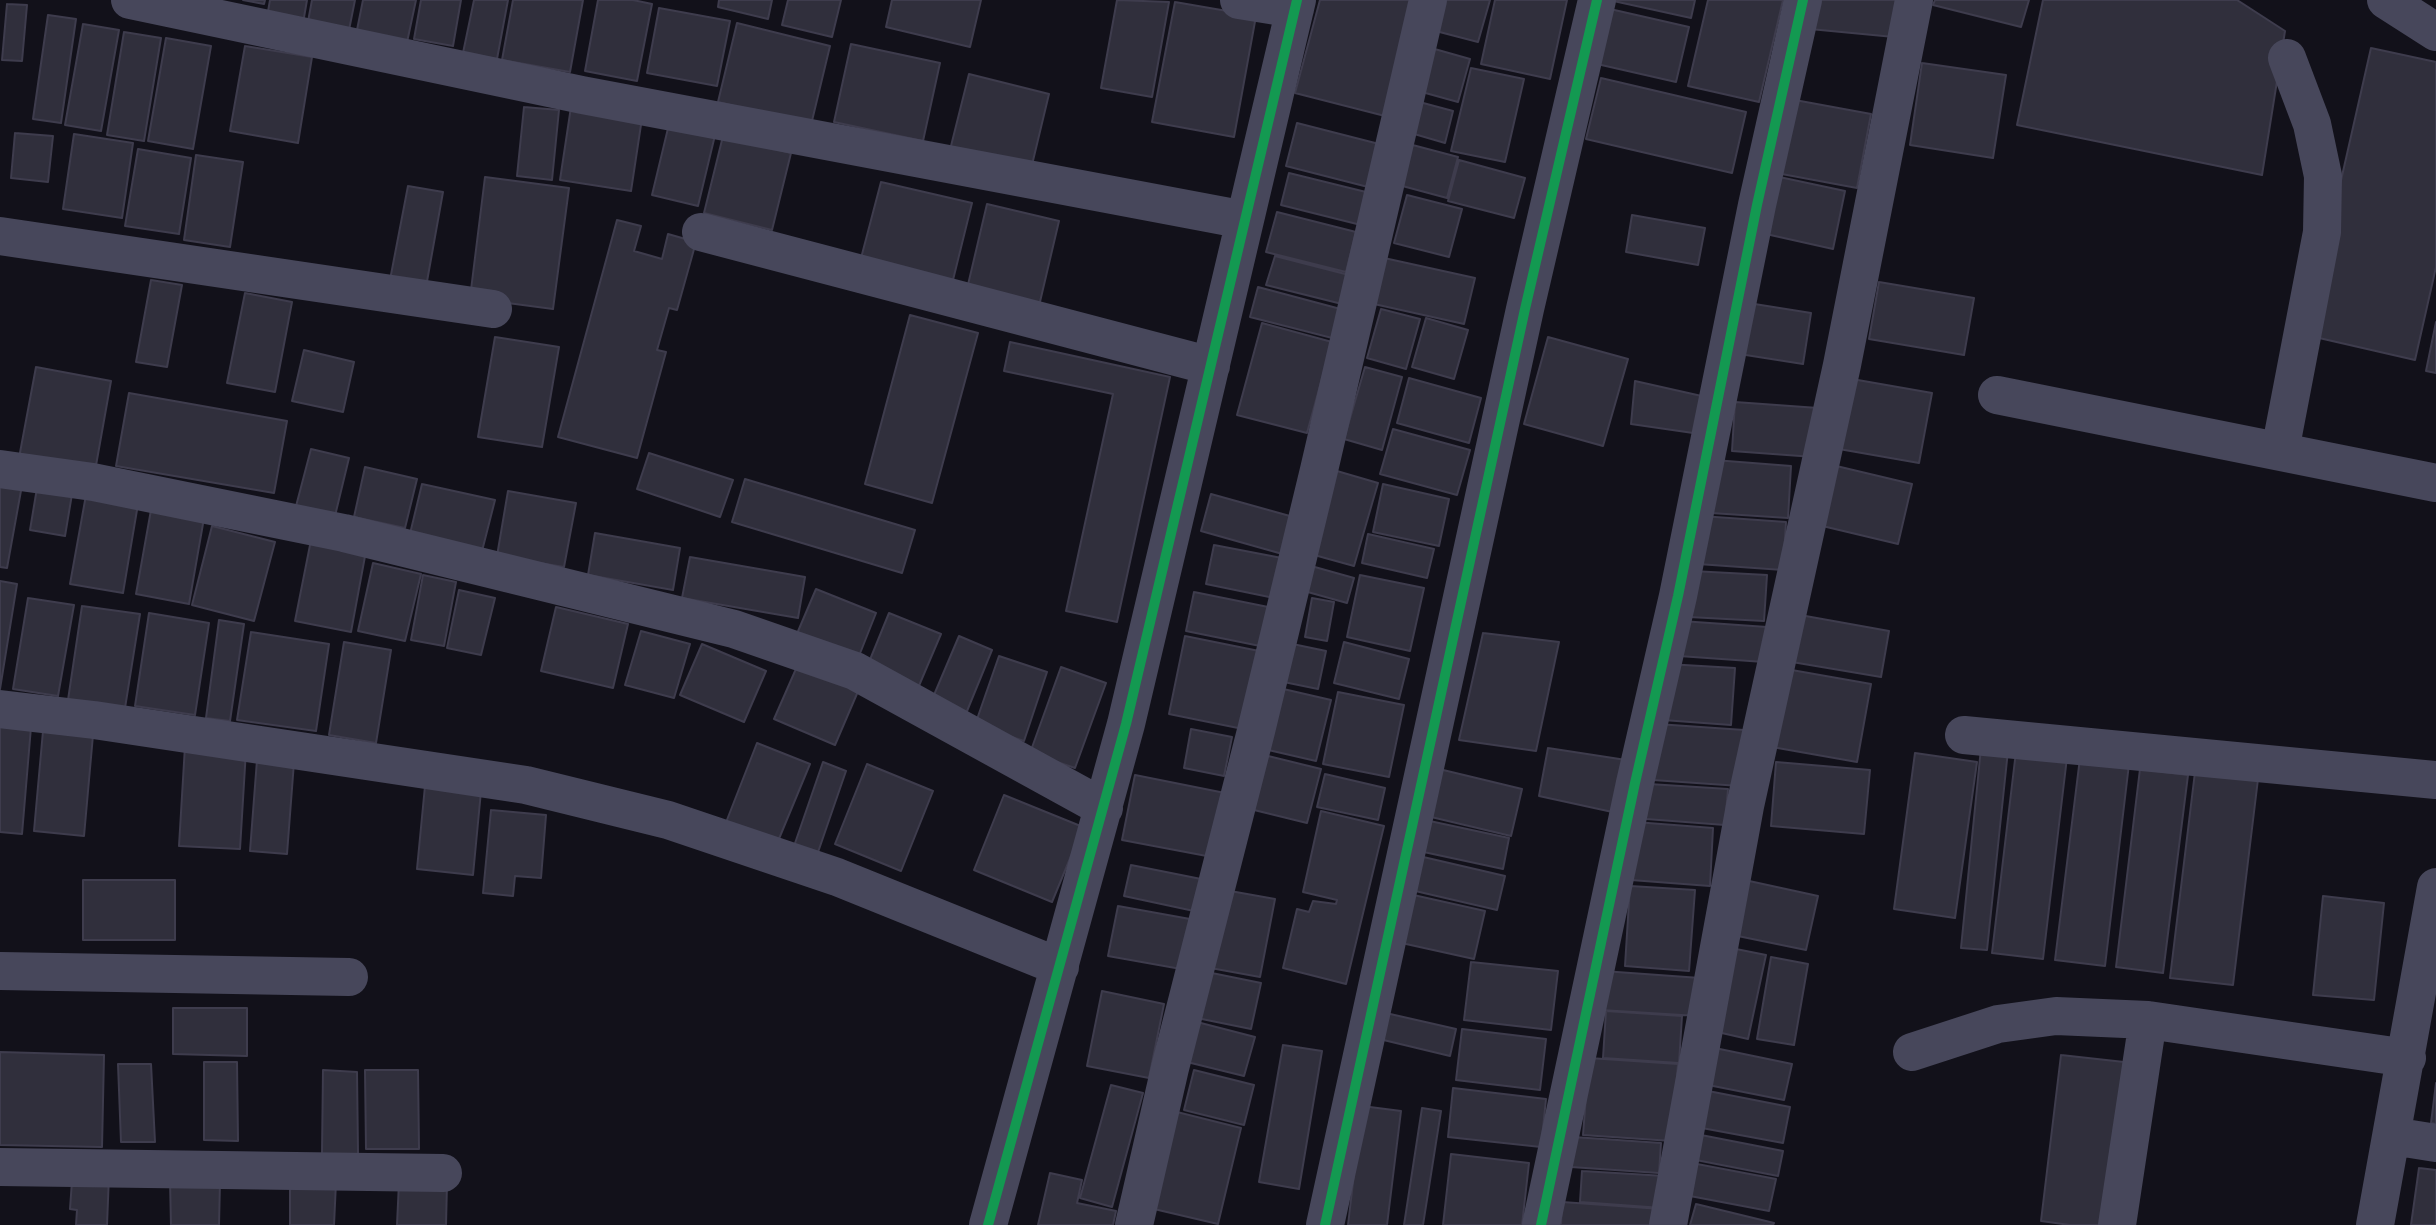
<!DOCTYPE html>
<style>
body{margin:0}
canvas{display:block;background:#12111a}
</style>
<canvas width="2436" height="1225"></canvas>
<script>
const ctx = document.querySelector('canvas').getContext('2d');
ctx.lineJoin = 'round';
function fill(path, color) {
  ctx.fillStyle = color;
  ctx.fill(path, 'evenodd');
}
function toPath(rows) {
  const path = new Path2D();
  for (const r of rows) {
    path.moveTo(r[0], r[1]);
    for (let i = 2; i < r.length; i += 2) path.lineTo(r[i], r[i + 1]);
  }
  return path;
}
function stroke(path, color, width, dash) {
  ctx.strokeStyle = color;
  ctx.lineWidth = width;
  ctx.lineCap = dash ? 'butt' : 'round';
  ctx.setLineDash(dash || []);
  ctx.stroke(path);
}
const building = toPath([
 [243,0,265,0,264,4,243,0],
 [270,0,307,0,302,29,266,23,270,0],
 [312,0,355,0,348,35,307,27,312,0],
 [363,0,416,0,406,47,356,35,363,0],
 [421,0,461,0,453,46,414,39,421,0],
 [474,0,508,0,497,59,463,53,474,0],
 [513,0,583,0,570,72,502,60,513,0],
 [598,0,633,0,652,4,637,81,585,71,598,0],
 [719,0,772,0,768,19,718,7,719,0],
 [788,0,841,0,832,37,782,25,788,0],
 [892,0,981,0,970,47,886,27,892,0],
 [1117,0,1169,2,1152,97,1101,88,1117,0],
 [1320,0,1416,0,1385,116,1295,93,1320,0],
 [1436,0,1490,0,1478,42,1428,29,1436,0],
 [1495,0,1567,0,1550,79,1481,64,1495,0],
 [1609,0,1695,0,1691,18,1609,0],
 [1708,0,1783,0,1759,102,1688,86,1708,0],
 [1813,0,1898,0,1894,37,1810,29,1813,0],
 [1935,0,2029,0,2021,27,1933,5,1935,0],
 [2043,0,2237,0,2285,31,2262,175,2017,125,2043,0],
 [1175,2,1256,16,1234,137,1152,122,1175,2],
 [7,4,27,5,22,61,2,60,7,4],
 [659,8,730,21,717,86,647,73,659,8],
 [1610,9,1689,27,1676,82,1597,64,1610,9],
 [48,15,76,19,61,123,33,119,48,15],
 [737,23,830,46,811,125,718,102,737,23],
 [83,24,119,30,101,131,65,125,83,24],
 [124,32,161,38,144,141,107,135,124,32],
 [166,38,211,46,193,149,148,141,166,38],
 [851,44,940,63,923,141,834,122,851,44],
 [245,46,312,57,298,143,230,131,245,46],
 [1424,46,1470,59,1458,102,1411,89,1424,46],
 [2371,48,2436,62,2436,267,2415,360,2306,335,2371,48],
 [1922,63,2006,75,1993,158,1910,145,1922,63],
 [1471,68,1524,79,1505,162,1451,151,1471,68],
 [969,74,1049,94,1031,169,950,150,969,74],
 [1601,78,1746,112,1732,173,1586,139,1601,78],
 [1784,98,1871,114,1857,188,1771,172,1784,98],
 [1412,100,1453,111,1445,143,1404,131,1412,100],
 [524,107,559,110,552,180,517,176,524,107],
 [571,107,642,118,631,191,560,180,571,107],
 [670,120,716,131,698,206,652,195,670,120],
 [1297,123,1383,145,1372,188,1286,166,1297,123],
 [15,133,53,136,48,182,11,178,15,133],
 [74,134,133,143,122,218,63,209,74,134],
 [723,136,791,153,772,230,704,213,723,136],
 [1405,143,1458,157,1447,198,1395,184,1405,143],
 [138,149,191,158,179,234,125,226,138,149],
 [196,155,243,162,230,247,184,240,196,155],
 [1459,160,1525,178,1514,218,1448,201,1459,160],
 [1289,173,1370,193,1361,225,1281,205,1289,173],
 [1770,175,1845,191,1833,249,1757,232,1770,175],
 [485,177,569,188,553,309,470,298,485,177],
 [881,182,972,203,952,284,860,262,881,182],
 [408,186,443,192,426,287,390,280,408,186],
 [1407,195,1462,209,1449,257,1394,243,1407,195],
 [987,204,1059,221,1039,306,967,289,987,204],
 [1277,212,1356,232,1346,272,1266,252,1277,212],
 [1632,215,1705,228,1698,265,1626,252,1632,215],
 [617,220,641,226,634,251,662,259,668,234,696,242,677,310,669,308,657,350,666,352,637,458,558,437,617,220],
 [1275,256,1349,275,1342,304,1266,285,1275,256],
 [1375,256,1475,278,1464,324,1365,302,1375,256],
 [151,280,182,285,167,367,136,362,151,280],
 [1879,282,1974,298,1964,355,1869,339,1879,282],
 [1258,287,1348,311,1340,340,1250,317,1258,287],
 [245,293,292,302,275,392,227,383,245,293],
 [1742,302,1811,313,1803,364,1733,353,1742,302],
 [1381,309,1420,319,1406,369,1367,358,1381,309],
 [910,315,978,333,932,503,865,484,910,315],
 [1426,318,1468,330,1454,379,1412,367,1426,318],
 [2436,322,2436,373,2426,371,2436,322],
 [1262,323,1332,342,1307,433,1237,415,1262,323],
 [495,337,559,347,542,447,478,437,495,337],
 [1548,337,1628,359,1603,446,1524,424,1548,337],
 [1010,342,1170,377,1117,622,1066,611,1113,394,1004,371,1010,342],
 [304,350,354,362,343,412,292,401,304,350],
 [36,367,111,381,95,471,19,458,36,367],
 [1365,367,1402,377,1382,450,1344,439,1365,367],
 [1409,378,1481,398,1469,443,1397,423,1409,378],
 [1852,379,1932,393,1919,463,1839,449,1852,379],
 [1635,381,1706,397,1700,434,1631,424,1635,381],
 [129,393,287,421,274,493,116,466,129,393],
 [1735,402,1818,408,1814,457,1732,451,1735,402],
 [1393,429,1470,450,1457,495,1380,474,1393,429],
 [311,449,349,458,334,520,295,510,311,449],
 [649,453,733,480,720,517,637,489,649,453],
 [1714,460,1791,466,1788,518,1711,513,1714,460],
 [1828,464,1912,484,1898,544,1814,524,1828,464],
 [365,467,417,479,405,528,354,517,365,467],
 [1330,469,1378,483,1354,566,1307,553,1330,469],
 [0,470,24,474,7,568,0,567,0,470],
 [745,479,915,530,902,573,732,522,745,479],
 [422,484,495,500,481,555,409,538,422,484],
 [1383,484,1449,499,1439,546,1373,532,1383,484],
 [37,488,72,494,65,536,30,530,37,488],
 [508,491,576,503,564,567,497,556,508,491],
 [1211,494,1297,518,1286,555,1201,531,1211,494],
 [86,495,138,504,123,593,70,584,86,495],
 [151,510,204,518,189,604,136,594,151,510],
 [1701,516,1786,522,1783,570,1698,564,1701,516],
 [212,526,275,542,254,621,192,605,212,526],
 [313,530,368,540,351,632,295,621,313,530],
 [595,533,680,548,673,590,588,575,595,533],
 [1368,534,1434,549,1427,578,1362,563,1368,534],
 [1214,545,1287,559,1279,599,1206,584,1214,545],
 [690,557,805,577,798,618,682,598,690,557],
 [373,563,421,574,405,641,358,631,373,563],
 [1304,564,1354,578,1347,603,1297,589,1304,564],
 [1692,571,1767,575,1764,621,1689,617,1692,571],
 [423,575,456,582,444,646,411,640,423,575],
 [1360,575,1424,588,1410,651,1347,637,1360,575],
 [0,581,17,584,0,689,0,581],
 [816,589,876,613,857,661,796,636,816,589],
 [459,590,495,598,481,655,447,648,459,590],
 [1194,592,1278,609,1270,648,1186,631,1194,592],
 [28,598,74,605,58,696,13,689,28,598],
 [1312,598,1334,602,1327,641,1305,637,1312,598],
 [82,606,140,614,125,708,68,700,82,606],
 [556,607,628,624,613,688,541,671,556,607],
 [149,613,209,623,195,715,135,706,149,613],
 [889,613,941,634,918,688,867,667,889,613],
 [1800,615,1889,631,1881,677,1792,662,1800,615],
 [219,620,244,624,230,721,206,718,219,620],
 [1681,621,1767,627,1764,662,1679,656,1681,621],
 [641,631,690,644,674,698,625,685,641,631],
 [251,632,329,644,316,731,237,720,251,632],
 [1483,633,1559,642,1536,751,1459,740,1483,633],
 [959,636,992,650,965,716,931,702,959,636],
 [1185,636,1259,651,1243,729,1169,714,1185,636],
 [344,642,391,650,376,743,329,735,344,642],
 [1283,642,1326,651,1318,689,1274,680,1283,642],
 [1344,642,1409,659,1399,699,1334,683,1344,642],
 [702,644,766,671,744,722,680,695,702,644],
 [999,656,1047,672,1024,741,975,725,999,656],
 [799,662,859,689,835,745,774,719,799,662],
 [1667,664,1735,668,1731,725,1663,720,1667,664],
 [1061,667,1106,683,1075,768,1030,753,1061,667],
 [1786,669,1871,684,1857,762,1772,747,1786,669],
 [1279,688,1331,700,1316,761,1264,749,1279,688],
 [1338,692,1404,705,1389,777,1323,764,1338,692],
 [0,724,31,727,22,834,0,832,0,724],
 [1657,724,1744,730,1740,786,1653,780,1657,724],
 [1191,729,1232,737,1224,776,1184,768,1191,729],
 [43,731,93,735,84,836,34,831,43,731],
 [1982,738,2009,741,1987,950,1961,948,1982,738],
 [757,743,810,764,776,846,725,825,757,743],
 [2017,743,2068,749,2043,959,1992,953,2017,743],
 [185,746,246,750,240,849,179,846,185,746],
 [1548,748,1626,760,1617,813,1539,796,1548,748],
 [1915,753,1977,762,1955,918,1894,909,1915,753],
 [1264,755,1321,769,1307,823,1250,809,1264,755],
 [2080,758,2129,764,2105,966,2055,960,2080,758],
 [257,760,294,762,287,854,250,851,257,760],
 [823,762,846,771,816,858,793,849,823,762],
 [1776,762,1870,770,1864,834,1771,826,1776,762],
 [867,764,933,791,901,871,835,844,867,764],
 [1439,769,1522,789,1511,836,1427,816,1439,769],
 [2140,769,2188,775,2163,973,2116,967,2140,769],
 [2195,772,2258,779,2233,985,2170,978,2195,772],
 [1325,774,1385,788,1378,820,1317,807,1325,774],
 [1135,775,1225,793,1212,857,1122,840,1135,775],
 [1649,784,1728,789,1725,825,1646,819,1649,784],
 [425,786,481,791,473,875,417,869,425,786],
 [1004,795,1083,827,1052,902,974,870,1004,795],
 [491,810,546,815,541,878,515,876,513,896,483,893,491,810],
 [1321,811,1384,826,1346,984,1283,968,1297,909,1309,912,1313,901,1336,904,1337,900,1303,892,1321,811],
 [1425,820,1509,838,1503,869,1419,851,1425,820],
 [1635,822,1713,828,1710,886,1631,880,1635,822],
 [1419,856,1505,876,1497,910,1411,890,1419,856],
 [1131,865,1201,879,1194,911,1124,896,1131,865],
 [1740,879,1818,896,1806,950,1728,934,1740,879],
 [83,880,175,880,175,940,83,940,83,880],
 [1630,886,1695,890,1689,971,1625,966,1630,886],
 [1219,889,1275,899,1260,977,1205,967,1219,889],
 [1409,894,1485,911,1474,959,1397,942,1409,894],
 [2323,896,2384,903,2374,1000,2313,995,2323,896],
 [1118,906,1190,919,1181,969,1108,956,1118,906],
 [1731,948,1766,955,1748,1039,1713,1031,1731,948],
 [1771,957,1808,964,1794,1045,1757,1039,1771,957],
 [1471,962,1558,971,1551,1030,1464,1020,1471,962],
 [1202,971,1261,983,1251,1029,1192,1017,1202,971],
 [1603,971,1700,978,1698,1016,1601,1010,1603,971],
 [1102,991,1164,1004,1149,1078,1087,1066,1102,991],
 [173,1008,247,1008,247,1056,173,1054,173,1008],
 [1377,1011,1456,1029,1450,1056,1371,1037,1377,1011],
 [1606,1011,1682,1016,1679,1063,1603,1058,1606,1011],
 [1197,1022,1255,1037,1244,1076,1187,1062,1197,1022],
 [1462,1029,1546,1039,1540,1090,1456,1080,1462,1029],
 [1283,1045,1322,1051,1299,1189,1259,1182,1283,1045],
 [1710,1047,1792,1064,1784,1100,1703,1084,1710,1047],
 [0,1052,104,1055,102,1147,0,1145,0,1052],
 [2061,1055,2124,1062,2105,1225,2070,1225,2041,1221,2061,1055],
 [1589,1058,1678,1064,1672,1141,1583,1135,1589,1058],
 [204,1062,237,1062,238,1141,204,1140,204,1062],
 [118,1064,151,1064,155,1142,121,1142,118,1064],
 [323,1070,357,1072,358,1154,322,1155,323,1070],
 [365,1070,418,1070,419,1149,366,1149,365,1070],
 [1194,1070,1254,1085,1244,1125,1184,1110,1194,1070],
 [2436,1083,2436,1124,2431,1123,2436,1083],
 [1111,1085,1143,1093,1112,1207,1080,1198,1111,1085],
 [1453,1088,1546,1099,1541,1147,1448,1137,1453,1088],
 [1698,1089,1790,1107,1783,1143,1691,1126,1698,1089],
 [1362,1106,1401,1111,1387,1225,1348,1225,1362,1106],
 [1422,1108,1441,1111,1423,1225,1404,1225,1422,1108],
 [1177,1112,1241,1128,1218,1224,1154,1209,1177,1112],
 [1701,1135,1783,1151,1778,1176,1696,1160,1701,1135],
 [1573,1137,1661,1143,1659,1173,1571,1167,1573,1137],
 [1451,1154,1529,1163,1522,1225,1443,1225,1451,1154],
 [1697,1164,1776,1179,1769,1211,1690,1196,1697,1164],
 [2419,1168,2436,1170,2436,1225,2411,1225,2419,1168],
 [1582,1171,1665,1176,1662,1208,1580,1202,1582,1171],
 [1050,1173,1082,1180,1077,1203,1116,1211,1113,1225,1038,1225,1050,1173],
 [109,1175,107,1225,76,1225,77,1210,70,1209,72,1181,109,1175],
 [170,1180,220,1181,219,1225,171,1225,170,1180],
 [290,1182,336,1182,334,1225,290,1225,290,1182],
 [399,1182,447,1183,446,1225,397,1225,399,1182],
 [1562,1202,1661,1209,1660,1225,1561,1225,1562,1202],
 [1696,1204,1774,1223,1773,1225,1690,1225,1696,1204]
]);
fill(building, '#302f3c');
stroke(building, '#3e3c4d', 2);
stroke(toPath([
 [130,0,582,95,1245,220],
 [1239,0,1295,9],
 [2386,0,2436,32],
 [701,232,1211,366],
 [0,236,493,309],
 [1997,395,2436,483],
 [2280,451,2322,232,2323,176,2312,124,2287,58],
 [0,469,93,482,344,533,734,629,855,671,1104,808],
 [0,709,94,720,526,785,668,820,837,877,1060,967],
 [1964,735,2436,780],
 [0,971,349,977],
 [1912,1052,1998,1024,2056,1016,2148,1020,2407,1058],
 [2392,1136,2436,1143],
 [0,1167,443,1173],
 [988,1225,1126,724,1297,0],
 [1134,1225,1170,1068,1256,731,1319,470,1428,0],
 [1325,1225,1525,309,1597,0],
 [1541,1225,1635,783,1678,596,1757,205,1803,0],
 [1668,1225,1745,806,1842,365,1914,0],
 [2117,1225,2148,1020],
 [2375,1225,2436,887]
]), '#47475b', 38);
stroke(toPath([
 [988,1225,1126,724,1297,0],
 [1325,1225,1525,309,1597,0],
 [1541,1225,1635,783,1678,596,1757,205,1803,0]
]), '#139951', 10);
</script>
